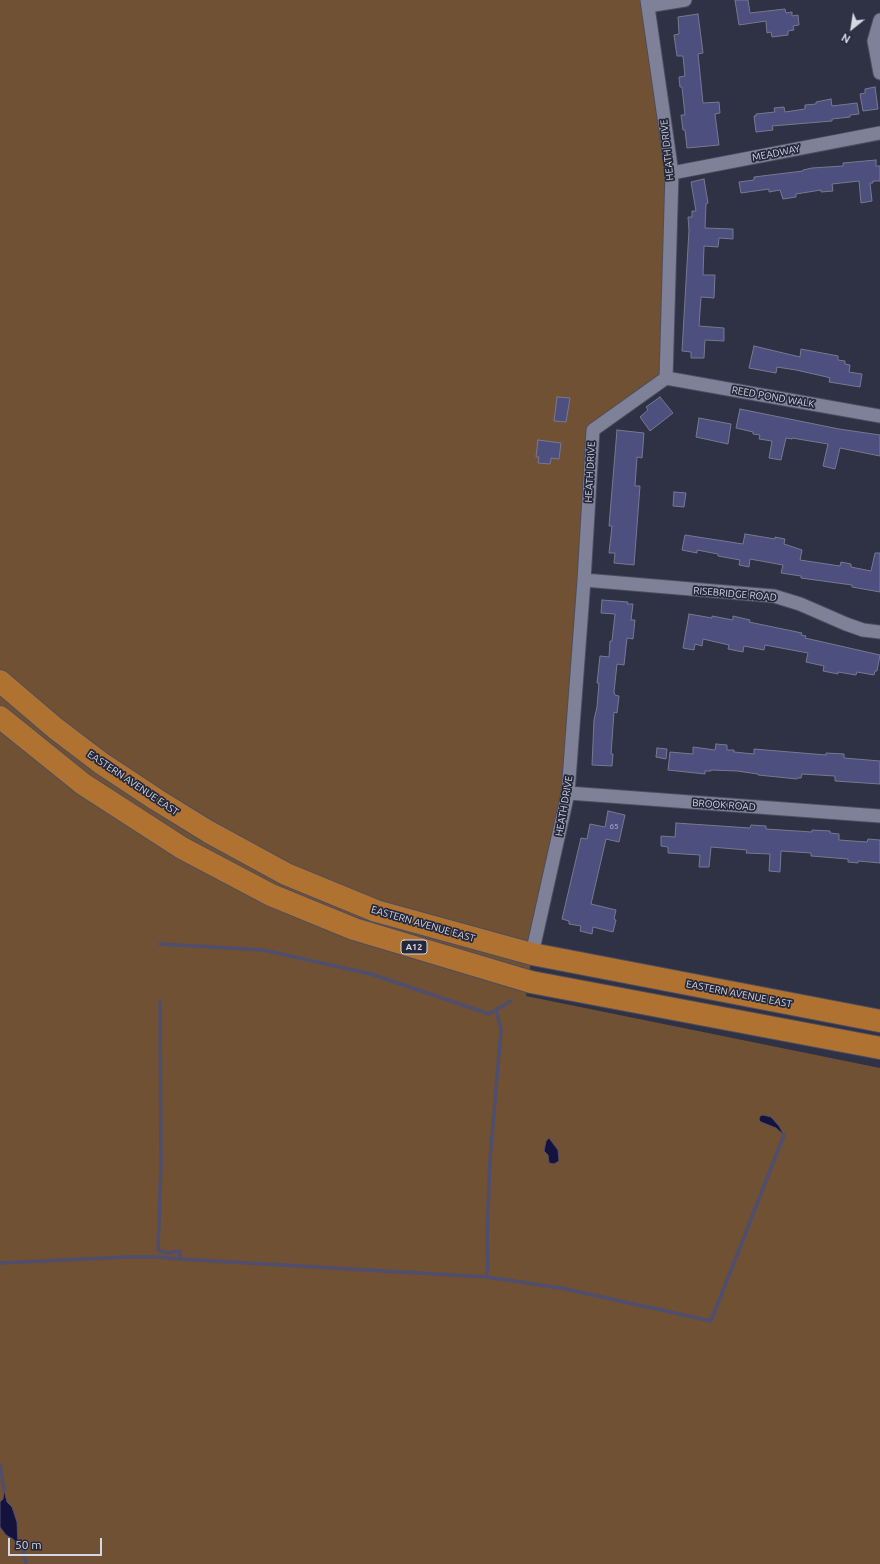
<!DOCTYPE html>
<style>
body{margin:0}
#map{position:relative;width:880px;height:1564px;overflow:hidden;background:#2f3144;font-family:Ubuntu,sans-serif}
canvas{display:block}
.north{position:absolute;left:832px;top:8px;width:40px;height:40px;-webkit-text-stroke:3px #25273a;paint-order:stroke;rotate:210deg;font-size:11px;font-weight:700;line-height:16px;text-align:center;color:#d5d7e3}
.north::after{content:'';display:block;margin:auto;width:14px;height:18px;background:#d5d7e3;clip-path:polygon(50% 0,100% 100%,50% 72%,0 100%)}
.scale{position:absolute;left:8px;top:1538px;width:94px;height:18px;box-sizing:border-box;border:2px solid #d5d7e3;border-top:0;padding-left:5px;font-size:12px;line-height:14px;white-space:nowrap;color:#d5d7e3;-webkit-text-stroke:3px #25273a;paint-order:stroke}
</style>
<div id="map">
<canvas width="880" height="1564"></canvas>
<div class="north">N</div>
<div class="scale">50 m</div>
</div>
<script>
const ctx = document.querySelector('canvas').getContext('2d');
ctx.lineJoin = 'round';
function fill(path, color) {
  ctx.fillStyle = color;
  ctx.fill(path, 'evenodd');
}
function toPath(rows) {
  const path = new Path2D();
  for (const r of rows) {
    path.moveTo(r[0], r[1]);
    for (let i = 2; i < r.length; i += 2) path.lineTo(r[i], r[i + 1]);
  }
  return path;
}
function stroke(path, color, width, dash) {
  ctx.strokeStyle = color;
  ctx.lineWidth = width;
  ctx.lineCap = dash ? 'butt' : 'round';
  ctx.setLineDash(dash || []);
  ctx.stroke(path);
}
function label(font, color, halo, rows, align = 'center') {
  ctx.font = font + ' Ubuntu,sans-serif';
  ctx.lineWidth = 3.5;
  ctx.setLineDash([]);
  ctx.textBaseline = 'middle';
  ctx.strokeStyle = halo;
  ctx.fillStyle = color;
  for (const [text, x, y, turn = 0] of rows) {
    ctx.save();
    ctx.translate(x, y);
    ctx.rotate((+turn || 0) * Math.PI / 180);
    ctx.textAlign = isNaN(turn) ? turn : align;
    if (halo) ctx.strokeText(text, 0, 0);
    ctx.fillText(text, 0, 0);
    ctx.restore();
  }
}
fill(toPath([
 [0,0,647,0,672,173,666,378,593,430,568,793,532,954,526,996,880,1068,880,1564,0,1564]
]), '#715133');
const water = toPath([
 [763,1115,771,1117,779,1126,784,1135,776,1128,761,1122,759,1120,760,1116,763,1115],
 [549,1138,558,1150,559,1161,554,1164,549,1163,548,1155,544,1151,546,1141,549,1138],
 [4,1490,7,1502,12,1507,17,1522,18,1545,13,1539,6,1535,0,1527,0,1502,3,1499,4,1490]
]);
fill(water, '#15133c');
stroke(water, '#4f4e6e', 1);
stroke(toPath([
 [160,944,263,950,371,974,489,1014,511,1001],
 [180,1259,486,1277,488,1267,487,1237,490,1159,501,1030,496,1009],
 [0,1263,127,1257,156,1257,180,1259,180,1251,167,1253,160,1251,158,1249,161,1165,160,1002],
 [486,1277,561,1288,711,1321,784,1135],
 [0,1465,4,1490],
 [18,1545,23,1550,26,1564]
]), '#4f4e6e', 3.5);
const building = toPath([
 [735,0,748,0,750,13,785,9,786,13,792,12,792,16,798,15,799,25,793,26,794,30,788,31,788,35,772,37,771,32,767,33,766,21,739,25,735,0],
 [698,14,703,53,698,54,703,103,719,102,720,113,715,114,719,145,687,148,685,130,683,130,681,115,685,115,682,87,680,87,679,77,685,76,683,56,677,56,674,35,679,34,678,17,698,14],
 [875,87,878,109,863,111,860,94,865,93,865,89,875,87],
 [831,99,832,106,857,103,859,114,850,115,850,117,832,119,832,121,772,126,773,130,756,132,754,116,756,116,756,114,775,112,774,108,784,107,785,112,805,109,805,105,816,104,816,102,831,99],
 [876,160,876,166,880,166,880,181,873,181,873,183,870,183,872,201,861,203,859,181,832,184,833,191,821,192,821,190,796,194,796,197,783,199,780,190,769,192,769,189,741,193,739,182,754,180,754,177,803,171,803,170,812,168,843,166,843,163,876,160],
 [704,179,708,203,706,204,705,228,733,229,733,239,719,238,718,247,704,246,703,275,715,275,714,298,701,297,699,326,724,328,724,341,705,340,704,358,691,358,691,352,682,351,689,230,688,217,692,217,692,211,696,211,691,182,704,179],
 [754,346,800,357,801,349,838,356,838,360,845,361,845,364,850,365,849,372,862,374,860,387,829,382,830,378,827,377,796,370,777,367,776,373,749,368,754,346],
 [557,397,570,398,566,422,554,421,557,397],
 [660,397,673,413,650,431,640,417,648,410,646,407,660,397],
 [740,409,839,429,880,435,880,456,840,448,835,469,823,466,828,444,792,438,792,439,786,438,781,460,769,458,772,441,759,439,760,435,753,434,753,432,736,428,740,409],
 [699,418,731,424,728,444,696,437,699,418],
 [617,430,644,433,642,458,637,457,635,486,640,486,634,565,614,563,615,553,609,553,612,526,609,526,617,430],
 [538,440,561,443,559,459,551,458,550,464,538,463,539,457,536,457,538,440],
 [674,492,686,493,684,507,673,506,674,492],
 [745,534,775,539,775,537,785,539,784,544,802,550,800,560,840,566,841,562,851,564,851,567,871,571,875,553,880,553,880,592,852,587,852,585,801,578,801,576,781,573,783,565,750,559,749,567,739,565,740,560,718,556,718,554,697,550,697,553,682,550,685,535,743,544,745,534],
 [602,600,628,602,627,604,633,604,631,620,635,620,633,639,627,638,624,665,617,664,614,692,615,695,619,696,617,713,614,712,611,754,613,754,612,766,592,765,594,720,597,707,599,683,597,683,600,656,609,657,610,641,612,641,615,614,601,613,602,600],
 [689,614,712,618,712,616,733,620,733,616,750,620,749,622,802,633,801,635,806,636,805,638,880,655,877,671,875,671,874,675,857,672,856,675,838,672,838,674,823,671,824,666,806,662,808,653,765,645,764,650,744,646,743,652,728,649,729,645,703,639,702,646,695,644,694,650,683,648,689,614],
 [716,744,727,745,727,750,734,750,734,752,754,754,754,749,826,755,826,753,844,754,844,758,880,761,880,784,835,781,835,776,802,774,801,778,797,778,797,779,758,775,758,774,737,771,711,770,711,771,705,771,705,774,668,770,670,752,693,754,693,747,715,750,716,744],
 [657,748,667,749,666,759,656,757,657,748],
 [608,811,625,815,619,842,606,839,591,904,616,910,614,919,616,920,613,932,593,927,592,934,580,931,581,926,569,924,569,921,562,919,581,838,587,839,590,824,605,827,608,811],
 [676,823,750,828,751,825,766,826,766,829,812,832,812,830,830,831,830,833,839,834,839,840,867,842,868,839,880,840,880,863,858,861,858,863,848,862,848,859,811,856,811,853,781,851,780,872,769,871,770,854,746,853,747,850,711,847,709,867,699,867,700,855,668,853,668,847,661,846,661,836,675,837,676,823]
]);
fill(building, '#4d4f7e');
stroke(building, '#777990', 1);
const minor = toPath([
 [648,6,685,0],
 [880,20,874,41,880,73],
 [672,173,880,133],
 [666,378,880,416],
 [584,580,774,596,800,604,846,624,863,630,880,632],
 [568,793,880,816],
 [532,954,568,793,584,580,593,430,666,378,672,173,647,0]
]);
const trunk = toPath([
 [0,681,55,728,101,763,157,800,209,832,286,874,376,911,532,954,880,1021],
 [0,717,83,784,182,848,271,895,354,929,531,982,880,1048]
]);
stroke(minor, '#4c4d5e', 15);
stroke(trunk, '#4c4d5e', 24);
stroke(minor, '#7e8198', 13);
stroke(trunk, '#af7231', 22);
label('8px', '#b3b5ca', null, [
 ["65",614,826]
]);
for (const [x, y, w] of [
 [414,947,26]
]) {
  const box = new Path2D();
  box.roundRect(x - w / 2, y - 7, w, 14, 3);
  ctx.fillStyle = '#25273a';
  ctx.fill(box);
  stroke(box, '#d5d7e3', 1);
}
label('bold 9px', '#d5d7e3', null, [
 ["A12",414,947]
]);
label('10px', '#d5d7e3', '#25273a', [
 ["HEATH DRIVE",667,150,-96],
 ["MEADWAY",776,153,-11],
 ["REED POND WALK",773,397,10],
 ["HEATH DRIVE",590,472,-87],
 ["RISEBRIDGE ROAD",735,594,5],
 ["EASTERN AVENUE EAST",133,783,34],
 ["BROOK ROAD",724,805,4],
 ["HEATH DRIVE",564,806,-80],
 ["EASTERN AVENUE EAST",423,924,16],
 ["EASTERN AVENUE EAST",739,994,11]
]);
</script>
